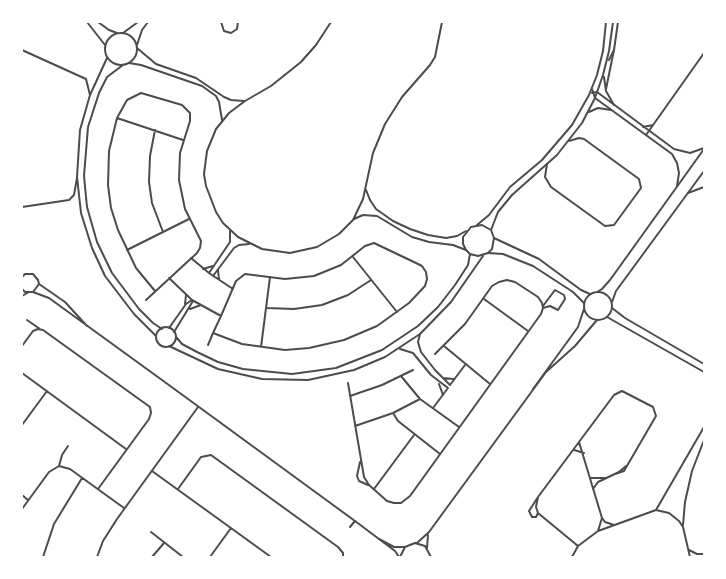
<!DOCTYPE html>
<style>
body{margin:0}
#map{position:relative;width:726px;height:579px;overflow:hidden;background:#fff;font-family:Mulish,sans-serif}
canvas{display:block}
.frame{position:absolute;inset:0;border:23px solid #fff;pointer-events:none}
</style>
<div id="map">
<canvas width="726" height="579"></canvas>
<div class="frame"></div>
</div>
<script>
const ctx = document.querySelector('canvas').getContext('2d');
ctx.lineJoin = 'round';
function toPath(rows) {
  const path = new Path2D();
  for (const r of rows) {
    if (r.length === 3) {
      path.moveTo(r[0] + r[2], r[1]);
      path.arc(r[0], r[1], r[2], 0, 2 * Math.PI);
      continue;
    }
    path.moveTo(r[0], r[1]);
    for (let i = 2; i < r.length; i += 2) path.lineTo(r[i], r[i + 1]);
  }
  return path;
}
function stroke(path, color, width, dash) {
  ctx.strokeStyle = color;
  ctx.lineWidth = width;
  ctx.lineCap = dash ? 'butt' : 'round';
  ctx.setLineDash(dash || []);
  ctx.stroke(path);
}
stroke(toPath([
 [221,22,224,31,231,33,237,29,238,22],
 [331,22,316,45,301,62,271,86,245,101,229,113,216,129,207,151,204,174,206,186,216,212,223,223,238,237,262,249,290,253,317,247,339,234,353,220,363,199,373,153,385,124,402,97,430,65,435,57,442,22],
 [137,48,156,64,196,78,224,97,231,100,244,101],
 [22,50,86,79,90,95],
 [129,63,141,65,202,86,216,96,219,102,222,120],
 [592,89,595,98,672,154,677,163,679,173,677,186],
 [606,89,614,50,618,22],
 [592,93,597,92,674,149,690,153,704,148],
 [117,118,183,140],
 [643,127,653,125],
 [155,130,150,156,149,182,152,203,163,232],
 [646,135,704,53],
 [547,164,545,177,551,187,605,226,614,225,641,188,639,179,584,139,579,138,569,141],
 [366,190,370,200,376,209,393,221,410,229,428,235,446,238,457,236,466,231],
 [688,193,704,187],
 [22,207,69,200,74,195,77,178],
 [354,219,363,215,377,216,412,237,429,242,453,245,466,250],
 [494,238,539,259,581,290,590,294],
 [127,250,189,219],
 [488,253,503,254,533,266,573,292,584,303],
 [353,257,397,312],
 [191,258,209,273,233,289],
 [203,269,213,266],
 [218,270,219,279],
 [209,273,230,242,230,231],
 [213,276,234,248,239,245,249,244],
 [169,278,192,300,221,316],
 [22,296,29,292],
 [484,299,528,331],
 [146,300,197,253,200,248,201,241,185,209,179,180,180,153,190,121,190,113,182,105,141,93,127,100,117,118,109,151,108,185,111,208,118,230,136,268,155,291],
 [185,304,186,295],
 [543,306,555,290,564,295,565,299,558,310,550,306,543,308],
 [267,308,294,309,322,305,348,295,371,280],
 [612,308,625,318,704,364],
 [190,309,201,305],
 [607,317,704,372],
 [27,320,40,329],
 [169,328,186,304,192,300],
 [174,332,193,301],
 [420,334,418,342,421,352,435,370,450,385],
 [208,345,213,333,221,316,236,281,245,274,285,279,314,276,341,265,365,246,374,243,416,263,422,266,426,272,427,279,425,286,409,303,377,326,344,340,309,348,285,350,242,344,213,333],
 [22,346,33,331,38,329,43,330,150,407,151,413,149,419,98,489],
 [444,346,490,384],
 [261,347,270,277],
 [400,349,413,353,431,375,448,388],
 [22,373,126,449],
 [401,376,420,399,459,427],
 [443,378,454,379],
 [348,383,364,477,369,485,387,501,394,503,401,503,410,496,541,314,543,308,542,303,538,297,515,282,507,280,499,282,492,286,465,324,435,354],
 [439,384,443,395],
 [450,385,465,365],
 [350,396,382,385,413,370],
 [433,408,448,388],
 [393,413,398,421,440,454],
 [22,425,47,391],
 [355,426,393,413,420,399],
 [579,442,602,518,598,531],
 [574,450,584,453],
 [360,462,357,476,359,481,368,485],
 [59,466,62,455,68,446],
 [152,471,271,557],
 [590,478,606,478],
 [178,489,201,457,211,455,338,547,343,553,343,557],
 [374,489,414,435],
 [593,489,598,482,619,472,626,466],
 [22,495,28,500],
 [538,497,614,395,622,391,653,407,656,416,624,471,615,474],
 [538,497,536,507,538,513,536,517,532,517,529,511,538,497],
 [22,509,49,472,59,466,70,469,124,508],
 [656,510,704,427],
 [538,513,578,546],
 [602,518,605,522,614,525],
 [683,525,685,502,692,471,704,440],
 [350,527,355,521],
 [151,532,183,557],
 [689,550,697,554,704,554],
 [43,557,54,524,82,478],
 [97,557,103,541,117,519,198,407],
 [152,557,164,543],
 [210,557,231,528],
 [572,557,578,546,598,531,656,510,669,513,679,521,683,527,690,557]
]), '#4c4c4c', 2);
stroke(toPath([
 [87,22,105,45],
 [98,22,109,30,117,33],
 [123,33,138,22],
 [121,49,16],
 [137,45,142,30,148,22],
 [107,58,90,95,80,130,77,177,81,213,92,248,105,276,134,314,156,336],
 [609,60,614,50],
 [123,65,107,77,99,93,88,127,84,176,87,207,97,242,112,273,139,309,153,323,162,329],
 [604,77,606,91,614,105],
 [589,112,598,108,611,110],
 [477,225,489,215,510,187,542,160,572,125,589,95,597,75,603,51,606,22],
 [491,230,482,225,471,227,463,237,463,244,466,250,470,254,478,256,488,253,492,249,494,238,491,230,498,212,512,195,557,155,582,123,595,98,603,75,609,51,613,22],
 [22,277,25,274,33,274,38,280,39,284,33,292,25,292,22,289],
 [39,284,65,302,87,326],
 [598,306,14],
 [33,292,49,298,173,388,355,521,395,551,399,557],
 [597,292,602,289,610,280,704,149],
 [612,302,616,291,704,171],
 [166,337,10],
 [176,337,182,344,197,352,218,362,243,369,292,374,336,368,382,350,418,326,438,307,455,285,468,265,470,254],
 [169,346,218,369,262,379,308,380,354,370,385,357,420,334,451,302,483,256],
 [533,389,578,327,584,309],
 [379,539,394,547,405,547],
 [417,543,429,532,546,372,575,346,597,320],
 [427,548,428,535],
 [400,557,405,547,415,543,425,546,431,557]
]), '#4c4c4c', 2);
</script>
